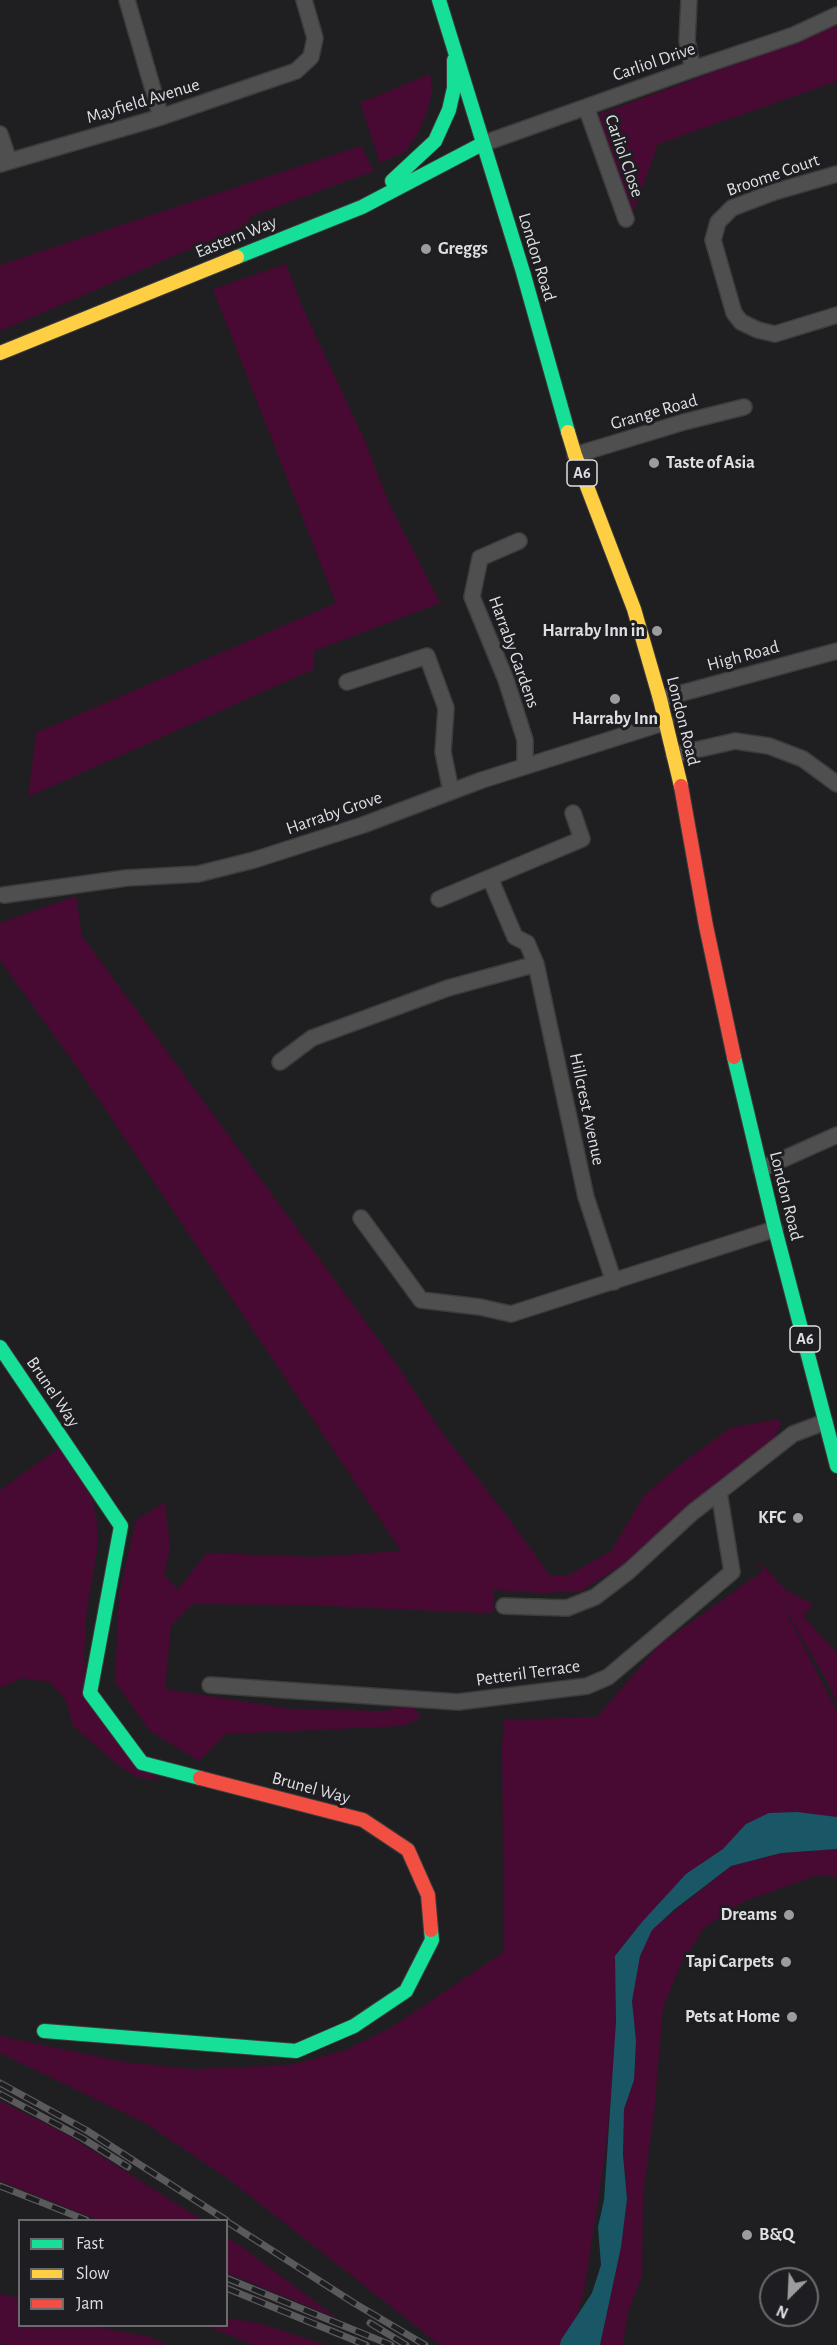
<!DOCTYPE html>
<style>
body{margin:0}
#map{position:relative;width:837px;height:2345px;overflow:hidden;background:#1f1f21;font-family:"Alegreya Sans",sans-serif}
canvas{display:block}
.legend{position:absolute;left:18px;top:2219px;width:210px;height:108px;box-sizing:border-box;background:#1e1e22;border:2px solid #6b6b6e;margin:0;padding:8px 10px;list-style:none;font-size:18px;color:#dedfe1}
.legend li{display:flex;align-items:center;gap:12px;height:30px}
.legend b{width:30px;border:2px solid #6b6b6e}
.north{position:absolute;left:759px;top:2267px;width:60px;height:60px;box-sizing:border-box;background:#1e1e22;border:2px solid #6b6b6e;border-radius:50%;rotate:204deg;font-size:16px;font-weight:700;line-height:24px;text-align:center;color:#dedfe1}
.north::after{content:'';display:block;margin:auto;width:21px;height:27px;background:#9b9c9e;clip-path:polygon(50% 0,100% 100%,50% 72%,0 100%)}
</style>
<div id="map">
<canvas width="837" height="2345"></canvas>
<ul class="legend">
<li><b style="height:8px;background:#16e098"></b>Fast</li>
<li><b style="height:8px;background:#ffcf43"></b>Slow</li>
<li><b style="height:8px;background:#f24e42"></b>Jam</li>
</ul>
<div class="north">N</div>
</div>
<script>
const ctx = document.querySelector('canvas').getContext('2d');
ctx.lineJoin = 'round';
function fill(path, color) {
  ctx.fillStyle = color;
  ctx.fill(path, 'evenodd');
}
function toPath(rows) {
  const path = new Path2D();
  for (const r of rows) {
    path.moveTo(r[0], r[1]);
    for (let i = 2; i < r.length; i += 2) path.lineTo(r[i], r[i + 1]);
  }
  return path;
}
function stroke(path, color, width, dash) {
  ctx.strokeStyle = color;
  ctx.lineWidth = width;
  ctx.lineCap = dash ? 'butt' : 'round';
  ctx.setLineDash(dash || []);
  ctx.stroke(path);
}
function label(font, color, halo, rows, align = 'center') {
  ctx.font = font + ' "Alegreya Sans",sans-serif';
  ctx.lineWidth = 6;
  ctx.setLineDash([]);
  ctx.textBaseline = 'middle';
  ctx.strokeStyle = halo;
  ctx.fillStyle = color;
  for (const [text, x, y, turn = 0] of rows) {
    ctx.save();
    ctx.translate(x, y);
    ctx.rotate((+turn || 0) * Math.PI / 180);
    ctx.textAlign = isNaN(turn) ? turn : align;
    if (halo) ctx.strokeText(text, 0, 0);
    ctx.fillText(text, 0, 0);
    ctx.restore();
  }
}
fill(toPath([
 [837,26,837,81,658,144,633,213,597,115],
 [430,74,432,94,426,115,416,137,405,152,380,163,360,103],
 [361,146,374,171,251,216,246,225,0,331,0,265],
 [286,264,302,306,364,439,389,503,440,603,314,651,314,669,28,797,36,733,336,603,213,289],
 [76,896,82,936,395,1362,440,1430,512,1523,550,1576,567,1576,611,1551,645,1494,680,1465,730,1428,778,1419,781,1424,764,1459,748,1479,722,1502,581,1591,546,1593,503,1591,494,1588,493,1612,484,1613,303,1605,193,1604,171,1625,165,1689,291,1709,383,1711,412,1705,421,1717,403,1726,226,1734,199,1761,150,1731,115,1682,119,1594,136,1520,165,1502,170,1547,164,1576,178,1589,207,1553,316,1557,401,1551,79,1070,0,960,0,923],
 [59,1448,92,1498,97,1521,97,1551,87,1609,84,1657,89,1700,136,1760,160,1781,137,1777,119,1766,73,1726,66,1701,50,1682,22,1678,0,1688,0,1490],
 [756,1559,787,1591,813,1604,803,1616,837,1653,837,1704,827,1681,780,1601,837,1711,837,1820,756,1831,658,1924,731,1866,781,1853,837,1849,837,1877,817,1875,742,1902,704,1928,681,1964,663,2007,655,2103,643,2196,642,2276,628,2312,623,2345,600,2345,621,2247,627,2199,623,2155,624,2109,634,2080,636,2041,632,2001,636,1975,620,2012,604,2162,584,2291,568,2345,440,2345,227,2178,145,2123,0,2053,0,2036,124,2062,193,2069,291,2065,346,2050,392,2027,504,1952,502,1749,504,1720,597,1717,659,1645,763,1571],
 [0,2101,68,2135,202,2220,98,2220,0,2181],
 [226,2237,238,2244,337,2318,227,2273],
 [0,2294,19,2298,20,2326,99,2326,107,2329,151,2337,168,2345,6,2345,0,2343],
 [227,2318,262,2324,326,2345,254,2345,206,2326,226,2326]
]), '#480a32');
fill(toPath([
 [797,1812,837,1817,837,1849,781,1853,731,1866,675,1909,652,1930,640,1956,632,2001,636,2041,634,2080,624,2109,623,2155,627,2199,621,2247,600,2345,560,2345,561,2340,592,2293,601,2265,598,2227,604,2200,616,2022,615,1956,642,1922,686,1874,723,1849,746,1824,769,1813]
]), '#1a5766');
const street = toPath([
 [127,0,161,117],
 [689,0,687,41,693,69],
 [586,107,626,219],
 [0,134,9,161],
 [482,144,693,69,794,35,837,15],
 [0,164,161,117,296,71,311,57,315,38,304,0],
 [837,174,774,192,732,208,718,222,713,240,734,313,741,322,758,330,775,334,837,315],
 [575,455,684,422,744,407],
 [519,541,480,558,472,597,506,680,525,740,525,766],
 [347,682,427,656,446,708,443,752,451,791],
 [660,699,837,651],
 [674,755,735,741,769,746,803,759,837,784],
 [490,878,515,937,527,943,536,964,586,1197,614,1282],
 [4,895,126,878,198,874,254,860,363,825,482,780,666,722],
 [439,899,582,839,573,813],
 [280,1062,312,1038,448,988,536,964],
 [761,1169,837,1135],
 [361,1218,421,1300,480,1307,511,1314,775,1229],
 [504,1606,567,1608,595,1597,629,1571,693,1512,719,1492],
 [210,1685,458,1702,587,1686,608,1677,732,1572,719,1492,793,1434,825,1422]
]);
const fast = toPath([
 [439,0,523,272,568,432],
 [392,181,435,141,449,110,454,88,454,60],
 [237,257,362,207,482,144],
 [734,1057,775,1229,837,1466],
 [0,1347,121,1526,90,1693,142,1763,200,1778],
 [44,2031,296,2051,354,2026,406,1991,432,1940,431,1930]
]);
const slow = toPath([
 [0,353,237,257],
 [568,432,575,455,634,609,660,699,681,786]
]);
const jam = toPath([
 [681,786,706,926,734,1057],
 [200,1778,363,1820,408,1850,428,1895,431,1930]
]);
stroke(street, '#3c3c3d', 18);
stroke(fast, '#3c3c3d', 16);
stroke(slow, '#3c3c3d', 16);
stroke(jam, '#3c3c3d', 16);
stroke(street, '#4f4f50', 15);
stroke(fast, '#16e098', 14);
stroke(slow, '#ffcf43', 14);
stroke(jam, '#f24e42', 14);
const rail = toPath([
 [0,2083,86,2130,226,2220],
 [0,2094,82,2138,128,2167],
 [0,2186,86,2220],
 [226,2221,354,2303,425,2345],
 [226,2278,391,2345],
 [226,2288,366,2345],
 [370,2323,406,2345]
]);
stroke(rail, '#5a5a5c', 7);
stroke(rail, '#1e1e22', 4.5, [14]);
for (const [x, y, r, color] of [
 [426,249,6,"#9b9c9e"],
 [654,463,6,"#9b9c9e"],
 [657,631,6,"#9b9c9e"],
 [615,699,6,"#9b9c9e"],
 [798,1518,6,"#9b9c9e"],
 [789,1915,6,"#9b9c9e"],
 [786,1962,6,"#9b9c9e"],
 [792,2017,6,"#9b9c9e"],
 [747,2235,6,"#9b9c9e"]
]) {
  const dot = new Path2D();
  dot.arc(x, y, r, 0, 2 * Math.PI);
  ctx.fillStyle = color;
  ctx.fill(dot);
  stroke(dot, '#1e1e22', 2);
}
for (const [x, y, w] of [
 [582,473,30],
 [805,1339,30]
]) {
  const box = new Path2D();
  box.roundRect(x - w / 2, y - 13, w, 26, 4.5);
  ctx.fillStyle = '#1e1e22';
  ctx.fill(box);
  stroke(box, '#dedfe1', 1.5);
}
label('bold 16px', '#dedfe1', null, [
 ["A6",582,473],
 ["A6",805,1339]
]);
label('18px', '#dedfe1', '#1e1e22', [
 ["Carliol Drive",654,62,-19],
 ["Mayfield Avenue",143,101,-17],
 ["Carliol Close",624,156,71],
 ["Broome Court",773,175,-19],
 ["Eastern Way",236,237,-22],
 ["London Road",537,257,73],
 ["Grange Road",654,412,-16],
 ["Harraby Gardens",514,652,70],
 ["High Road",743,656,-15],
 ["London Road",683,721,76],
 ["Harraby Grove",334,813,-19],
 ["Hillcrest Avenue",587,1109,78],
 ["London Road",786,1196,76],
 ["Brunel Way",53,1392,56],
 ["Petteril Terrace",528,1673,-8],
 ["Brunel Way",311,1788,15]
]);
label('bold 18px', '#dedfe1', '#1e1e22', [
 ["Greggs",438,249,"left"],
 ["Taste of Asia",666,463,"left"],
 ["Harraby Inn in",645,631],
 ["Harraby Inn",615,719,"center"],
 ["KFC",786,1518],
 ["Dreams",777,1915],
 ["Tapi Carpets",774,1962],
 ["Pets at Home",780,2017],
 ["B&Q",759,2235,"left"]
], 'right');
</script>
